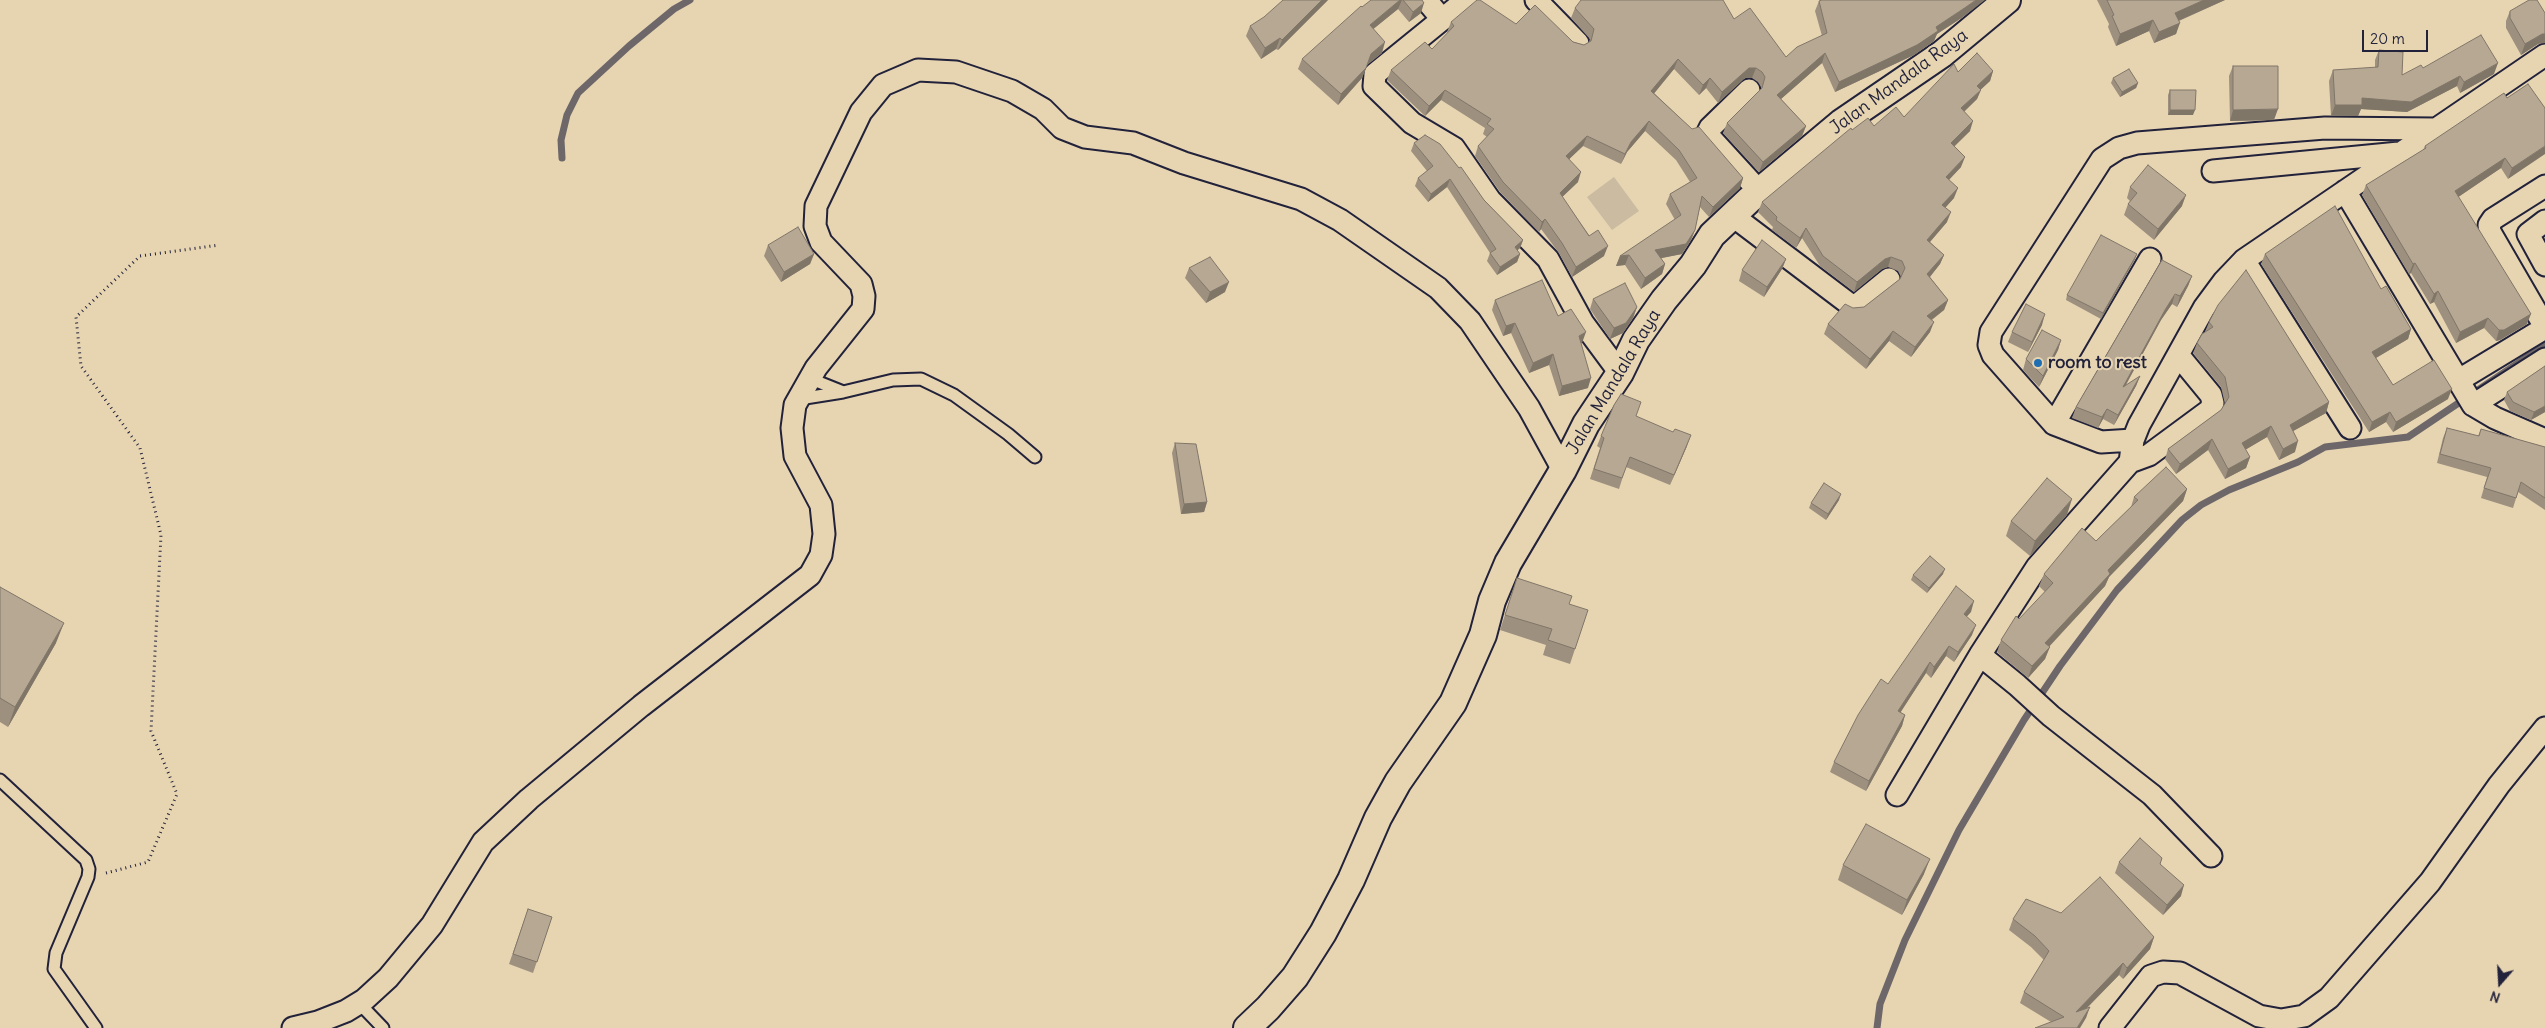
<!DOCTYPE html>
<style>
body{margin:0}
#map{position:relative;width:2545px;height:1028px;overflow:hidden;background:#e7d5b2;font-family:Delius,sans-serif}
canvas{display:block}
.north{position:absolute;left:2475px;top:958px;width:50px;height:50px;-webkit-text-stroke:4px #e7d5b2;paint-order:stroke;rotate:199deg;font-size:14px;font-weight:700;line-height:20px;text-align:center;color:#22223b}
.north::after{content:'';display:block;margin:auto;width:18px;height:22px;background:#22223b;clip-path:polygon(50% 0,100% 100%,50% 72%,0 100%)}
.scale{position:absolute;left:2362px;top:30px;width:66px;height:22px;box-sizing:border-box;border:2px solid #22223b;border-top:0;padding-left:6px;font-size:15px;line-height:18px;white-space:nowrap;color:#22223b;-webkit-text-stroke:4px #e7d5b2;paint-order:stroke}
</style>
<div id="map">
<canvas width="2545" height="1028"></canvas>
<div class="north">N</div>
<div class="scale">20 m</div>
</div>
<script>
const ctx = document.querySelector('canvas').getContext('2d');
ctx.lineJoin = 'round';
function fill(path, color) {
  ctx.fillStyle = color;
  ctx.fill(path, 'evenodd');
}
function toPath(rows) {
  const path = new Path2D();
  for (const r of rows) {
    path.moveTo(r[0], r[1]);
    for (let i = 2; i < r.length; i += 2) path.lineTo(r[i], r[i + 1]);
  }
  return path;
}
function stroke(path, color, width, dash) {
  ctx.strokeStyle = color;
  ctx.lineWidth = width;
  ctx.lineCap = dash ? 'butt' : 'round';
  ctx.setLineDash(dash || []);
  ctx.stroke(path);
}
function label(font, color, halo, rows, align = 'center') {
  ctx.font = font + ' Delius,sans-serif';
  ctx.lineWidth = 4;
  ctx.setLineDash([]);
  ctx.textBaseline = 'middle';
  ctx.strokeStyle = halo;
  ctx.fillStyle = color;
  for (const [text, x, y, turn = 0] of rows) {
    ctx.save();
    ctx.translate(x, y);
    ctx.rotate((+turn || 0) * Math.PI / 180);
    ctx.textAlign = isNaN(turn) ? turn : align;
    if (halo) ctx.strokeText(text, 0, 0);
    ctx.fillText(text, 0, 0);
    ctx.restore();
  }
}
fill(toPath([
 [1614,177,1639,211,1612,230,1587,197]
]), '#cabba1');
stroke(toPath([
 [562,158,561,140,567,115,578,93,629,46,674,9,690,0],
 [1877,1028,1880,1004,1905,940,1959,830,2024,720,2060,666,2117,590,2182,520,2201,505,2229,490,2298,462,2325,447,2408,437,2545,345]
]), '#6e6769', 7);
const service = toPath([
 [811,379,841,391],
 [799,399,843,392,893,380,921,379,954,395,1008,434,1035,457],
 [0,780,86,860,89,869,88,877,56,953,54,969,96,1028],
 [359,1003,383,1028]
]);
const minor = toPath([
 [1426,0,1442,19],
 [1466,0,1375,74,1374,86,1412,123,1454,148,1490,200,1548,259,1583,323,1620,373],
 [1536,0,1578,43],
 [1749,90,1710,128,1707,134,1760,192],
 [2213,171,2399,153],
 [2545,186,2493,219,2489,225,2490,232,2545,327],
 [2345,191,2473,405,2495,418,2545,440],
 [1733,216,1852,306,1857,305,1889,279],
 [2545,221,2528,234,2545,265],
 [2244,260,2350,428],
 [2459,380,2545,328],
 [2473,405,2545,359],
 [2054,424,2150,259],
 [2133,440,2101,442,2054,424,1993,355,1989,345,1991,332,2102,159,2119,148,2137,143,2325,128,2436,129],
 [2130,462,2149,455,2210,410,2213,403,2211,395,2179,356],
 [1980,655,2017,685,2051,716,2152,795,2211,856],
 [1897,795,1980,655,2037,567,2130,462,2133,440,2139,425,2204,308,2224,281,2244,260,2545,55],
 [293,1028,318,1022,346,1011,364,1000,388,978,432,925,483,842,529,799,641,706,810,575,821,555,824,534,821,505,795,456,792,428,795,405,816,368,863,309,864,296,861,284,821,242,815,226,816,206,861,112,883,85,918,70,956,72,1012,91,1043,109,1062,128,1085,137,1133,143,1184,163,1301,199,1340,220,1438,288,1470,321,1529,408,1563,470],
 [2110,1028,2151,976,2163,972,2180,973,2259,1016,2281,1020,2304,1016,2329,998,2430,882,2499,785,2545,728]
]);
const tertiary = toPath([
 [1247,1028,1268,1008,1295,977,1323,933,1351,880,1378,818,1398,782,1453,703,1483,635,1492,601,1508,563,1563,470,1586,424,1620,373,1636,340,1664,300,1693,265,1712,235,1749,200,1841,123,1942,54,2007,0]
]);
stroke(service, '#22223b', 15);
stroke(minor, '#22223b', 25);
stroke(tertiary, '#22223b', 30);
stroke(toPath([
 [106,873,148,862,177,794,151,731,161,535,140,448,81,366,76,317,140,256,219,245]
]), '#22223b', 3, [1, 4]);
stroke(service, '#e7d5b2', 11);
stroke(minor, '#e7d5b2', 21);
stroke(tertiary, '#e7d5b2', 26);
fill(toPath([
 [1328,0,1278,50,1276,49,1261,59,1246,36,1250,26],
 [1371,0,1422,0,1421,13,1409,22,1398,9,1373,29,1382,53,1367,65,1362,78,1338,105,1298,69,1302,59],
 [2097,0,2225,0,2179,21,2176,34,2154,43,2149,31,2116,46,2108,27,2109,24],
 [1819,1,1963,17,1937,34,1934,41,1914,55,1835,92,1822,63,1781,99,1806,126,1802,136,1759,172,1723,133,1727,123,1761,90,1761,87,1758,82,1752,78,1745,78,1718,103,1706,88,1699,95,1674,69,1654,93,1743,178,1740,188,1709,217,1700,207,1695,230,1691,240,1682,254,1661,258,1665,264,1662,274,1641,289,1625,265,1616,266,1620,256,1675,220,1666,204,1670,194,1690,182,1676,160,1645,131,1627,152,1621,164,1583,146,1569,159,1578,182,1562,197,1604,256,1572,277,1559,253,1541,229,1539,232,1500,192,1475,156,1478,146,1487,137,1483,134,1485,128,1441,100,1425,116,1387,80,1391,70,1432,49,1448,33,1447,32,1451,22,1516,24,1584,45,1589,42,1590,39,1571,18,1575,8,1734,19,1786,57,1822,36,1815,11],
 [2510,11,2538,44,2521,55,2506,28,2506,21],
 [2379,50,2402,75,2423,68,2494,74,2460,93,2457,86,2407,112,2361,109,2358,116,2331,116,2329,81,2333,70,2375,68,2375,60],
 [2233,66,2274,120,2230,121,2229,76],
 [1993,71,1990,81,1981,89,1977,99,1964,112,1970,131,1954,147,1961,167,1949,180,1954,198,1945,207,1947,222,1930,242,1944,255,1940,264,1930,277,1948,300,1944,310,1932,320,1930,332,1911,357,1889,341,1866,369,1824,334,1828,324,1853,308,1864,307,1900,279,1901,277,1898,271,1888,267,1882,269,1854,292,1820,266,1802,238,1796,248,1772,230,1773,227,1758,212,1762,202,1852,130,1874,126,1904,117,1958,72],
 [2113,78,2138,83,2136,88,2120,97,2111,83],
 [2170,90,2193,115,2168,115,2168,95],
 [2507,98,2545,108,2508,179,2501,168,2458,197,2527,324,2500,340,2496,341,2484,328,2456,343,2434,302,2430,304,2411,273,2409,274,2362,195,2366,185,2423,150,2425,146],
 [1414,143,1484,200,1523,240,1520,248,1517,250,1520,254,1517,262,1497,275,1487,261,1490,253,1447,187,1428,202,1415,186,1418,178,1427,171,1411,151],
 [2130,187,2182,206,2154,240,2124,215,2128,204,2130,201,2127,198],
 [768,245,814,254,810,264,781,282,764,256],
 [2265,254,2411,329,2408,339,2376,358,2393,385,2448,399,2393,432,2386,422,2369,432,2261,264],
 [1786,259,1782,269,1764,297,1739,281,1742,270],
 [2135,259,2101,319,2066,300,2067,295],
 [1189,268,1225,292,1206,303,1185,278],
 [2192,276,2188,286,2177,307,2172,304,2161,320,2126,385,2140,376,2136,386,2114,425,2103,419,2098,428,2072,418,2076,407],
 [1593,299,1637,307,1633,318,1623,333,1610,339,1590,309],
 [1495,300,1558,316,1582,343,1581,343,1588,388,1559,396,1549,365,1529,373,1511,333,1503,336,1492,310],
 [2209,322,2329,402,2326,413,2293,431,2295,452,2279,460,2267,437,2245,450,2250,457,2246,468,2225,479,2208,450,2176,474,2165,459,2168,449,2221,410,2225,404,2221,387,2193,353,2197,343,2205,332],
 [2042,325,2028,352,2008,342,2012,332],
 [2061,340,2058,350,2039,387,2023,370,2026,359],
 [2545,366,2545,412,2531,420,2510,411,2504,400,2507,392],
 [1636,416,1687,446,1670,485,1626,467,1619,489,1590,479,1600,448,1597,446,1601,436],
 [2447,428,2478,436,2481,429,2545,447,2545,510,2518,492,2513,508,2481,498,2487,477,2437,463,2443,438],
 [1175,443,1207,502,1204,512,1181,514,1172,453],
 [2187,489,2183,501,2109,577,2105,586,2049,647,2045,659,2028,678,1997,652,2001,640,2045,592,2039,586,2044,574,2096,541,2131,507,2134,497],
 [1839,500,1826,520,1809,508,1811,503],
 [2067,515,2030,556,2006,536,2011,521],
 [1943,574,1927,593,1911,580,1913,575],
 [1517,578,1569,604,1575,649,1570,664,1543,655,1546,645,1500,630],
 [0,587,56,643,8,727,0,722],
 [1971,612,1966,617,1972,635,1954,662,1946,656,1931,678,1926,673,1900,712,1905,715,1902,726,1866,791,1830,772,1834,762,1888,684],
 [2162,858,2160,864,2181,896,2163,915,2115,873,2119,862],
 [1843,865,1924,874,1902,915,1838,880],
 [528,909,552,917,533,973,509,964],
 [2061,913,2154,937,2150,949,2123,979,2119,975,2087,1008,2086,1018,2051,1022,2020,1003,2024,992,2044,960,2031,947,2009,930,2013,919]
]), '#9d907f');
fill(toPath([
 [1322,0,1328,0,1278,50,1282,40],
 [1400,0,1402,0,1398,9,1366,35,1370,25],
 [1976,0,1985,0,1963,17,1937,34,1934,41,1914,55,1835,92,1839,82,1936,27],
 [2204,0,2225,0,2171,24,2175,13],
 [1424,3,1421,13,1409,22,1413,12],
 [2153,20,2149,31,2116,46,2120,34],
 [2180,23,2176,34,2154,43,2159,32],
 [2542,34,2545,34,2545,43,2538,44,2521,55,2525,44],
 [1280,38,1276,49,1261,59,1265,48],
 [1385,42,1382,53,1367,65,1371,54],
 [1825,53,1822,63,1773,106,1777,95],
 [1678,59,1674,69,1648,101,1651,91],
 [2498,63,2494,74,2460,93,2464,82],
 [1366,68,1362,78,1338,105,1341,94],
 [1749,68,1756,68,1752,78,1745,78,1718,103,1722,92],
 [1993,71,1990,81,1974,96,1977,86],
 [2460,76,2457,86,2407,112,2361,109,2358,116,2331,116,2335,105,2362,98],
 [1710,78,1706,88,1699,95,1703,85],
 [2138,83,2136,88,2120,97,2122,92],
 [1445,90,1441,100,1425,116,1429,106],
 [1981,90,1977,99,1957,118,1961,108],
 [2278,109,2274,120,2230,121,2233,110],
 [2170,110,2195,110,2193,115,2168,115],
 [1649,121,1645,131,1627,152,1621,164,1625,154,1631,142],
 [1973,121,1970,131,1947,153,1951,143],
 [1806,126,1802,136,1759,172,1763,162],
 [1587,136,1583,146,1562,166,1566,156],
 [2545,146,2545,154,2508,179,2512,168],
 [1965,157,1961,167,1942,187,1946,177],
 [2505,158,2501,168,2451,202,2455,191],
 [1581,172,1578,182,1556,203,1560,193],
 [1743,178,1740,188,1709,217,1713,207],
 [1450,179,1447,187,1428,202,1431,194],
 [1958,188,1954,198,1939,215,1942,205],
 [2186,195,2182,206,2154,240,2158,229],
 [1951,212,1947,222,1923,250,1927,240],
 [1545,219,1541,229,1539,232,1542,222],
 [1806,228,1802,238,1796,248,1800,238],
 [1695,230,1691,240,1682,254,1652,260,1655,250],
 [1523,240,1520,248,1512,255,1515,247],
 [1608,246,1604,256,1572,277,1576,267],
 [814,254,810,264,781,282,784,272],
 [1520,254,1517,262,1497,275,1500,267],
 [2137,254,2135,259,2101,319,2103,313],
 [1629,255,1625,265,1616,266,1620,256],
 [1944,255,1940,264,1924,284,1927,274],
 [1891,257,1888,267,1882,269,1854,292,1857,282,1885,259],
 [1786,259,1782,269,1764,297,1767,287],
 [2415,263,2411,273,2409,274,2413,264],
 [1665,264,1662,274,1641,289,1645,278],
 [2192,276,2188,286,2177,307,2180,296],
 [1229,282,1225,292,1206,303,1210,292],
 [2438,291,2434,302,2430,304,2434,294],
 [2175,294,2172,304,2161,320,2119,397,2123,387,2165,310],
 [1948,300,1944,310,1923,326,1927,316],
 [1637,307,1633,318,1623,333,1610,339,1614,328],
 [2045,314,2042,325,2028,352,2032,342],
 [2531,314,2527,324,2500,340,2496,341,2499,330],
 [2488,318,2484,328,2456,343,2460,332],
 [1934,322,1930,332,1911,357,1915,347],
 [1515,323,1511,333,1503,336,1506,326],
 [2411,329,2408,339,2369,362,2372,352],
 [1893,331,1889,341,1866,369,1870,359],
 [1586,332,1582,343,1575,346,1579,336],
 [2061,340,2058,350,2039,387,2043,376],
 [1553,354,1549,365,1529,373,1533,363],
 [2140,376,2136,386,2114,425,2118,415],
 [1591,378,1588,388,1559,396,1562,386],
 [2452,389,2448,399,2393,432,2396,422],
 [2329,402,2326,413,2286,435,2290,425],
 [2545,406,2545,412,2531,420,2534,412],
 [2107,409,2103,419,2098,428,2102,417],
 [2390,412,2386,422,2369,432,2372,422],
 [2271,426,2267,437,2238,454,2242,443],
 [1691,435,1687,446,1670,485,1674,475],
 [2212,439,2208,450,2176,474,2180,464],
 [2298,441,2295,452,2279,460,2283,449],
 [2250,457,2246,468,2225,479,2228,469],
 [2187,489,2183,501,2109,577,2105,586,2041,655,2045,643,2108,570],
 [1841,494,1839,500,1826,520,1828,514],
 [2072,499,2067,515,2030,556,2035,541],
 [1207,502,1204,512,1181,514,1184,504],
 [1945,569,1943,574,1927,593,1929,588],
 [1974,601,1971,612,1960,624,1964,614],
 [64,623,56,643,8,727,15,707],
 [1976,625,1972,635,1954,662,1958,652],
 [1949,646,1946,656,1931,678,1934,667],
 [2050,647,2045,659,2028,678,2032,666],
 [1930,662,1926,673,1895,721,1898,711],
 [1905,715,1902,726,1866,791,1869,781],
 [1930,859,1924,874,1902,915,1907,900],
 [2184,885,2181,896,2163,915,2167,905],
 [2154,937,2150,949,2123,979,2127,968],
 [2123,963,2119,975,2072,1023,2076,1012],
 [2090,1007,2086,1018,2080,1028,2077,1028]
]), '#807668');
const building = toPath([
 [1283,0,1322,0,1282,40,1280,38,1265,48,1250,26,1264,17,1283,0],
 [1371,0,1400,0,1370,25,1385,42,1371,54,1366,68,1341,94,1302,59,1361,6,1362,7,1371,0],
 [1403,0,1422,0,1424,3,1413,12,1403,0],
 [1477,0,1480,0,1516,24,1535,5,1573,42,1584,45,1591,41,1594,29,1575,8,1581,0,1723,0,1734,19,1750,8,1786,57,1797,47,1827,33,1819,1,1822,0,1976,0,1966,7,1936,27,1938,31,1917,45,1839,82,1825,53,1777,95,1806,126,1763,162,1727,123,1762,88,1765,77,1762,72,1756,68,1749,68,1722,92,1710,78,1703,85,1678,59,1651,91,1692,129,1699,127,1743,178,1713,207,1702,196,1695,230,1686,244,1655,250,1665,264,1645,278,1629,255,1620,256,1681,215,1670,194,1697,178,1679,150,1649,121,1631,142,1625,154,1587,136,1566,156,1581,172,1560,193,1589,236,1598,230,1608,246,1576,267,1562,243,1545,219,1542,222,1503,182,1478,146,1494,129,1487,124,1491,119,1445,90,1429,106,1391,70,1425,42,1432,49,1454,26,1451,22,1477,0],
 [2107,0,2204,0,2175,13,2180,23,2159,32,2153,20,2120,34,2112,16,2114,15,2107,0],
 [2529,0,2537,0,2545,13,2545,34,2542,34,2525,44,2510,18,2510,11,2529,0],
 [2481,35,2498,63,2464,82,2460,76,2411,102,2362,98,2362,105,2335,105,2333,70,2378,67,2379,50,2403,52,2402,75,2421,65,2423,68,2481,35],
 [1977,53,1993,71,1977,86,1981,90,1961,108,1973,121,1951,143,1965,157,1946,177,1958,188,1942,205,1951,212,1927,240,1944,255,1927,274,1948,300,1927,316,1934,322,1915,347,1893,331,1870,359,1828,324,1845,304,1853,308,1864,307,1900,279,1905,268,1902,261,1891,257,1885,259,1857,282,1823,256,1806,228,1800,238,1776,220,1777,217,1762,202,1851,128,1852,130,1868,118,1874,126,1896,107,1904,117,1954,64,1958,72,1977,53],
 [2233,66,2278,66,2278,109,2233,110,2233,66],
 [2129,69,2138,83,2122,92,2113,78,2129,69],
 [2528,84,2545,108,2545,146,2512,168,2505,158,2455,191,2531,314,2504,330,2499,330,2488,318,2460,332,2438,291,2434,294,2415,263,2413,264,2366,185,2426,148,2425,146,2504,93,2507,98,2528,84],
 [2170,90,2196,90,2195,110,2170,110,2170,90],
 [1425,135,1440,144,1459,168,1461,167,1484,200,1523,240,1515,247,1520,254,1500,267,1490,253,1496,249,1450,179,1431,194,1418,178,1433,166,1414,143,1425,135],
 [2148,165,2186,195,2158,229,2128,204,2137,193,2130,187,2148,165],
 [2335,206,2381,289,2386,286,2411,329,2372,352,2393,385,2434,360,2452,389,2396,422,2390,412,2372,422,2265,254,2335,206],
 [798,227,814,254,784,272,768,245,798,227],
 [2101,235,2137,254,2103,313,2067,295,2101,235],
 [1762,240,1786,259,1767,287,1742,270,1762,240],
 [1210,257,1229,282,1210,292,1189,268,1210,257],
 [2162,260,2192,276,2180,296,2175,294,2165,310,2123,387,2140,376,2118,415,2107,409,2102,417,2076,407,2162,260],
 [2246,270,2329,402,2290,425,2298,441,2283,449,2271,426,2242,443,2250,457,2228,469,2212,439,2180,464,2168,449,2221,410,2229,397,2225,377,2197,343,2202,334,2213,327,2209,322,2218,305,2246,270],
 [1542,280,1558,316,1571,309,1586,332,1579,336,1591,378,1562,386,1553,354,1533,363,1515,323,1506,326,1495,300,1542,280],
 [1625,283,1637,307,1626,323,1614,328,1593,299,1625,283],
 [2026,304,2045,314,2032,342,2012,332,2026,304],
 [2042,330,2061,340,2043,376,2026,359,2042,330],
 [2545,366,2545,406,2534,412,2513,402,2507,392,2545,366],
 [1621,394,1641,402,1636,416,1673,432,1675,429,1691,435,1674,475,1630,457,1622,478,1594,469,1604,438,1601,436,1614,405,1621,394],
 [2447,428,2479,436,2481,429,2545,447,2545,498,2521,482,2516,498,2484,488,2491,468,2440,454,2447,428],
 [1175,443,1196,444,1207,502,1184,504,1175,443],
 [2166,467,2187,489,2108,570,2110,574,2045,643,2050,647,2032,666,2001,640,2016,616,2019,619,2053,583,2044,574,2082,528,2096,541,2138,500,2134,497,2166,467],
 [2047,478,2072,499,2035,541,2011,521,2047,478],
 [1824,483,1841,494,1828,514,1811,503,1824,483],
 [1930,556,1945,569,1929,588,1913,575,1930,556],
 [1517,578,1572,596,1569,604,1588,610,1575,649,1548,640,1552,629,1505,615,1517,578],
 [1956,586,1974,601,1964,614,1976,625,1958,652,1949,646,1934,667,1930,662,1898,711,1905,715,1869,781,1834,762,1858,715,1881,679,1888,684,1956,586],
 [0,587,64,623,15,707,0,698,0,587],
 [1866,824,1930,859,1907,900,1843,865,1866,824],
 [2140,838,2162,858,2160,864,2184,885,2167,905,2119,862,2140,838],
 [2100,877,2154,937,2127,968,2123,963,2076,1012,2090,1007,2077,1028,2035,1028,2064,1017,2024,992,2049,951,2035,936,2013,919,2026,899,2061,913,2100,877],
 [528,909,552,917,537,962,513,954,528,909]
]);
fill(building, '#b7a894');
stroke(building, '#807668', 1);
for (const [x, y, r, color] of [
 [2038,363,5,"#1f6fb2"]
]) {
  const dot = new Path2D();
  dot.arc(x, y, r, 0, 2 * Math.PI);
  ctx.fillStyle = color;
  ctx.fill(dot);
  stroke(dot, '#e7d5b2', 2);
}
label('18px', '#22223b', '#e7d5b2', [
 ["Jalan Mandala Raya",1899,82,-36],
 ["Jalan Mandala Raya",1614,382,-59]
]);
label('bold 18px', '#22223b', '#e7d5b2', [
 ["room to rest",2048,363]
], 'left');
</script>
